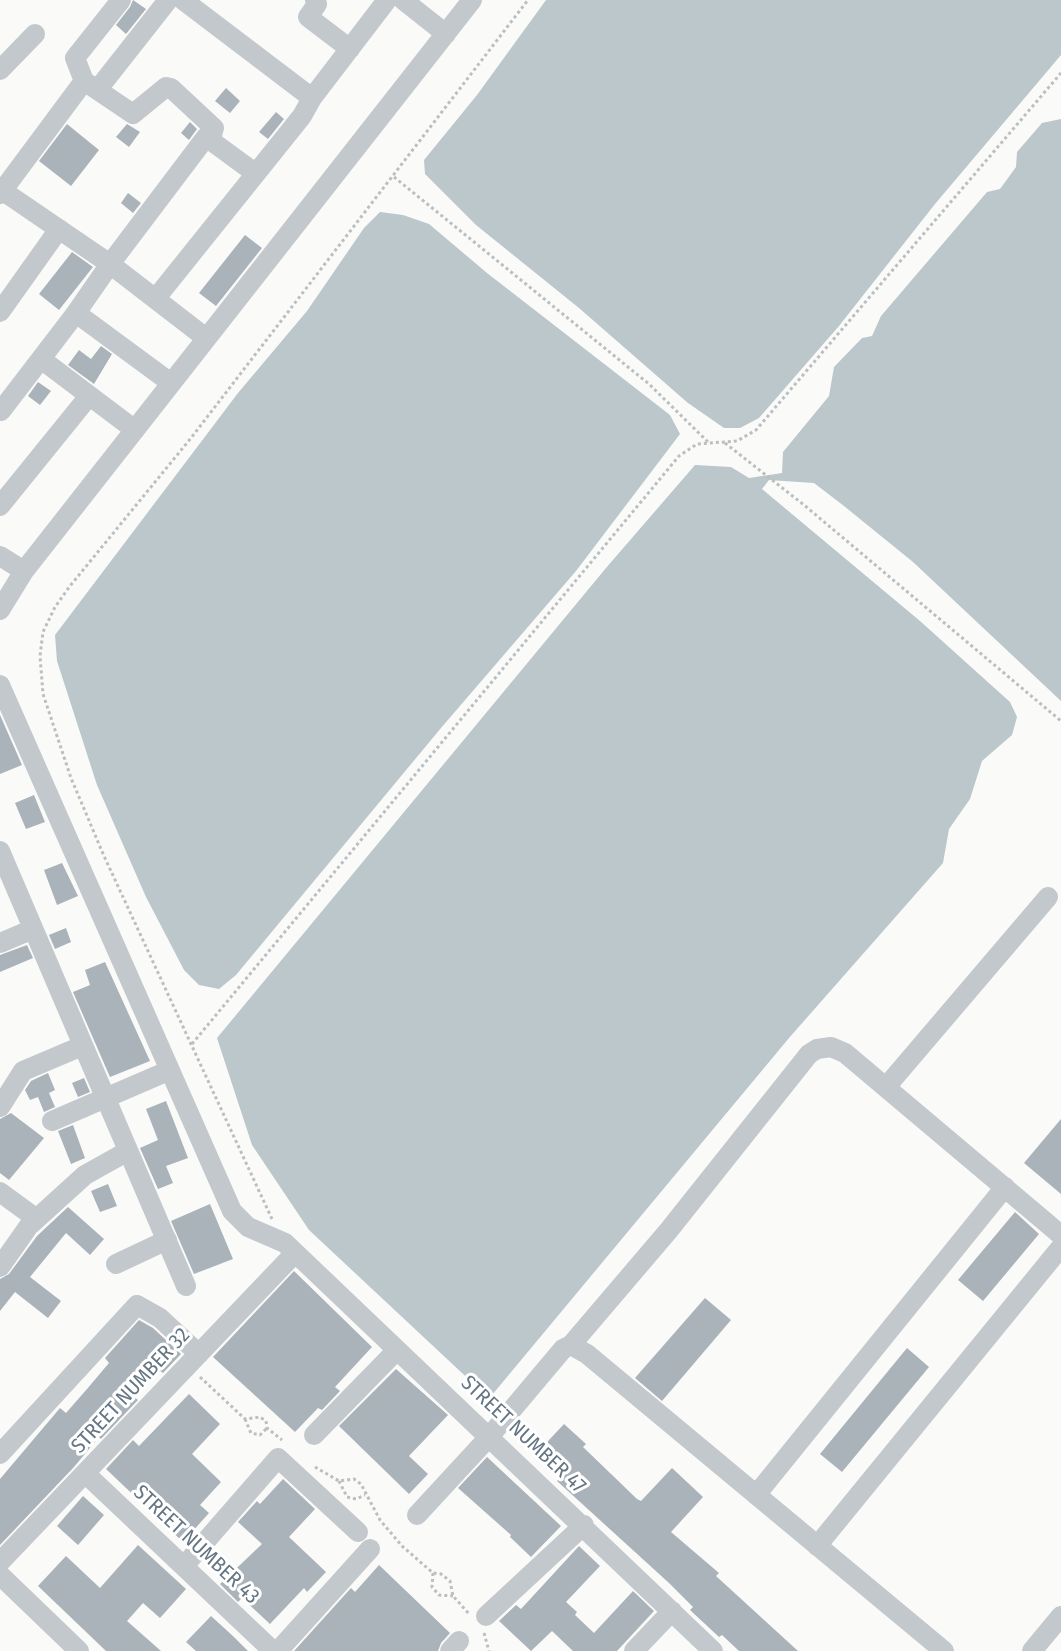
<!DOCTYPE html>
<style>
body{margin:0}
canvas{display:block;background:#fafaf8}
</style>
<canvas width="1061" height="1651"></canvas>
<script>
const ctx = document.querySelector('canvas').getContext('2d');
ctx.lineJoin = 'round';
function fill(path, color) {
  ctx.fillStyle = color;
  ctx.fill(path, 'evenodd');
}
function toPath(rows) {
  const path = new Path2D();
  for (const r of rows) {
    path.moveTo(r[0], r[1]);
    for (let i = 2; i < r.length; i += 2) path.lineTo(r[i], r[i + 1]);
  }
  return path;
}
function stroke(path, color, width, dash) {
  ctx.strokeStyle = color;
  ctx.lineWidth = width;
  ctx.lineCap = dash ? 'butt' : 'round';
  ctx.setLineDash(dash || []);
  ctx.stroke(path);
}
function label(font, color, halo, rows, align = 'center') {
  ctx.font = font + ' "Fira Sans Condensed",sans-serif';
  ctx.lineWidth = 6;
  ctx.setLineDash([]);
  ctx.textBaseline = 'middle';
  ctx.strokeStyle = halo;
  ctx.fillStyle = color;
  for (const [text, x, y, turn = 0] of rows) {
    ctx.save();
    ctx.translate(x, y);
    ctx.rotate((+turn || 0) * Math.PI / 180);
    ctx.textAlign = isNaN(turn) ? turn : align;
    if (halo) ctx.strokeText(text, 0, 0);
    ctx.fillText(text, 0, 0);
    ctx.restore();
  }
}
fill(toPath([
 [546,0,1061,0,1061,55,935,204,839,326,759,418,740,428,724,428,688,403,579,308,476,225,425,174,424,160,477,95],
 [1061,119,1061,701,913,562,844,506,814,483,769,480,762,489,920,621,1010,702,1017,717,1012,735,982,761,970,799,949,829,943,863,789,1038,492,1395,477,1387,309,1230,252,1145,217,1038,606,568,695,465,731,467,749,478,782,473,783,452,829,396,834,367,862,338,872,336,881,316,987,192,1000,189,1016,167,1017,152,1042,123],
 [380,212,403,215,429,224,487,273,670,415,680,434,576,571,441,728,236,975,219,989,199,985,184,970,146,897,97,785,57,661,55,635,238,393,307,311,364,228]
]), '#bbc7cb');
fill(toPath([
 [133,0,146,9,126,34,116,25,130,7],
 [226,88,240,101,230,113,215,101],
 [276,112,284,119,268,139,259,132],
 [190,122,197,129,189,140,181,133],
 [67,124,99,150,71,186,39,161],
 [127,124,140,132,129,147,116,137],
 [128,193,141,203,133,213,121,203],
 [245,235,262,248,216,306,199,293],
 [72,252,93,267,59,310,39,294],
 [101,346,112,354,94,384,68,365,79,350,91,359],
 [38,382,51,391,40,405,28,396],
 [0,715,22,765,0,774],
 [34,795,45,822,26,829,15,803],
 [62,863,78,896,57,905,44,870],
 [66,928,71,942,55,949,49,935],
 [27,945,33,958,0,972,0,955],
 [105,962,150,1061,110,1077,73,992,90,985,85,970],
 [48,1073,55,1090,49,1093,55,1107,44,1112,38,1097,30,1100,25,1090,31,1081],
 [84,1078,90,1092,78,1097,72,1083],
 [166,1101,188,1158,166,1166,173,1183,158,1189,140,1148,158,1140,146,1109],
 [11,1113,44,1138,9,1180,0,1173,0,1119],
 [1061,1119,1061,1194,1024,1163],
 [73,1125,85,1158,71,1164,58,1131],
 [108,1184,117,1206,100,1212,91,1191],
 [210,1204,233,1259,194,1274,171,1221],
 [68,1207,104,1239,90,1255,66,1233,30,1277,61,1301,48,1318,15,1292,0,1311,0,1279,9,1274,37,1236],
 [1015,1212,1039,1234,983,1301,958,1280],
 [294,1271,372,1347,335,1387,340,1391,322,1410,318,1408,295,1432,213,1357],
 [705,1298,731,1320,662,1401,635,1378],
 [139,1320,153,1328,181,1354,163,1373,159,1370,134,1397,138,1400,101,1439,99,1437,74,1467,0,1545,0,1479,60,1408,66,1413,87,1389,109,1363,105,1358],
 [907,1348,929,1367,842,1472,820,1454],
 [396,1369,448,1415,409,1456,428,1474,409,1494,339,1426],
 [189,1394,220,1424,192,1454,221,1482,200,1505,209,1513,183,1542,106,1469,133,1440,139,1446],
 [564,1424,586,1444,583,1447,637,1499,641,1501,672,1468,703,1497,671,1532,719,1573,716,1576,798,1651,739,1651,722,1635,719,1637,690,1610,693,1607,669,1583,557,1481,560,1478,535,1455],
 [487,1457,561,1526,531,1557,510,1537,511,1535,458,1488],
 [283,1479,315,1509,289,1537,326,1572,307,1592,304,1588,270,1624,242,1598,238,1602,220,1584,262,1544,238,1522,257,1501,260,1504],
 [83,1496,104,1515,78,1545,57,1526],
 [138,1545,186,1589,160,1618,143,1603,127,1621,161,1651,106,1651,38,1586,66,1556,100,1588],
 [579,1546,600,1566,566,1602,577,1612,575,1615,594,1633,633,1591,654,1611,617,1651,573,1651,552,1631,531,1651,499,1621,516,1605,521,1609],
 [379,1565,450,1633,441,1643,438,1651,294,1651,351,1588,355,1592],
 [211,1616,234,1637,248,1651,196,1651,186,1642]
]), '#aab3b9');
stroke(toPath([
 [394,177,649,384,708,442],
 [725,443,804,505,1061,721],
 [192,1044,679,456,697,444,737,441,756,430,1061,73],
 [272,1219,104,856,71,778,43,694,40,656,43,632,55,607,70,586,191,438,528,0],
 [200,1377,245,1419,260,1417,266,1421,267,1428,282,1440],
 [245,1419,251,1433,260,1435,267,1428],
 [315,1467,339,1481,354,1479,361,1484,380,1520,402,1546,433,1573,441,1574,450,1581,453,1596,469,1614],
 [339,1481,347,1497,356,1499,365,1495],
 [433,1573,432,1587,439,1595,453,1596],
 [484,1633,489,1651]
]), '#bbbfc2', 3, [3, 3]);
stroke(toPath([
 [183,0,312,98],
 [315,0,317,4,308,17,350,49],
 [403,0,446,34],
 [0,70,35,34],
 [84,81,75,58,121,0],
 [98,89,168,0],
 [0,189,110,264,76,313,1,411],
 [0,194,84,81,133,114,166,87,171,88,214,128,211,138],
 [156,298,302,116,312,98,387,0],
 [0,312,59,229],
 [76,313,171,383],
 [206,338,110,264,206,137,255,173],
 [41,359,135,430],
 [0,506,89,396],
 [0,556,24,571],
 [0,610,24,571,472,0],
 [0,685,232,1211,248,1227,285,1243,713,1651],
 [0,851,186,1286],
 [0,943,33,929],
 [886,1087,1048,897],
 [0,1107,23,1071,82,1046],
 [52,1121,168,1071],
 [0,1192,30,1214,33,1220,0,1267],
 [31,1224,85,1175,128,1151],
 [116,1264,167,1240],
 [571,1345,669,1230,809,1054,817,1049,831,1047,845,1053,1061,1235],
 [314,1435,397,1350],
 [0,1454,137,1305,160,1318,199,1354],
 [86,1474,273,1651],
 [756,1495,1005,1187],
 [417,1515,489,1437,563,1349,571,1345,587,1354,944,1651],
 [817,1546,1061,1247],
 [0,1562,295,1253],
 [184,1566,278,1458,358,1532],
 [0,1575,79,1651],
 [486,1616,584,1525],
 [278,1651,370,1549],
 [450,1651,459,1641],
 [634,1651,672,1611],
 [1032,1651,1061,1616]
]), '#c3c8cc', 20);
label('21px', '#657683', '#fff', [
 ["STREET NUMBER 32",131,1391,-47],
 ["STREET NUMBER 47",523,1435,43],
 ["STREET NUMBER 43",196,1545,43]
]);
</script>
